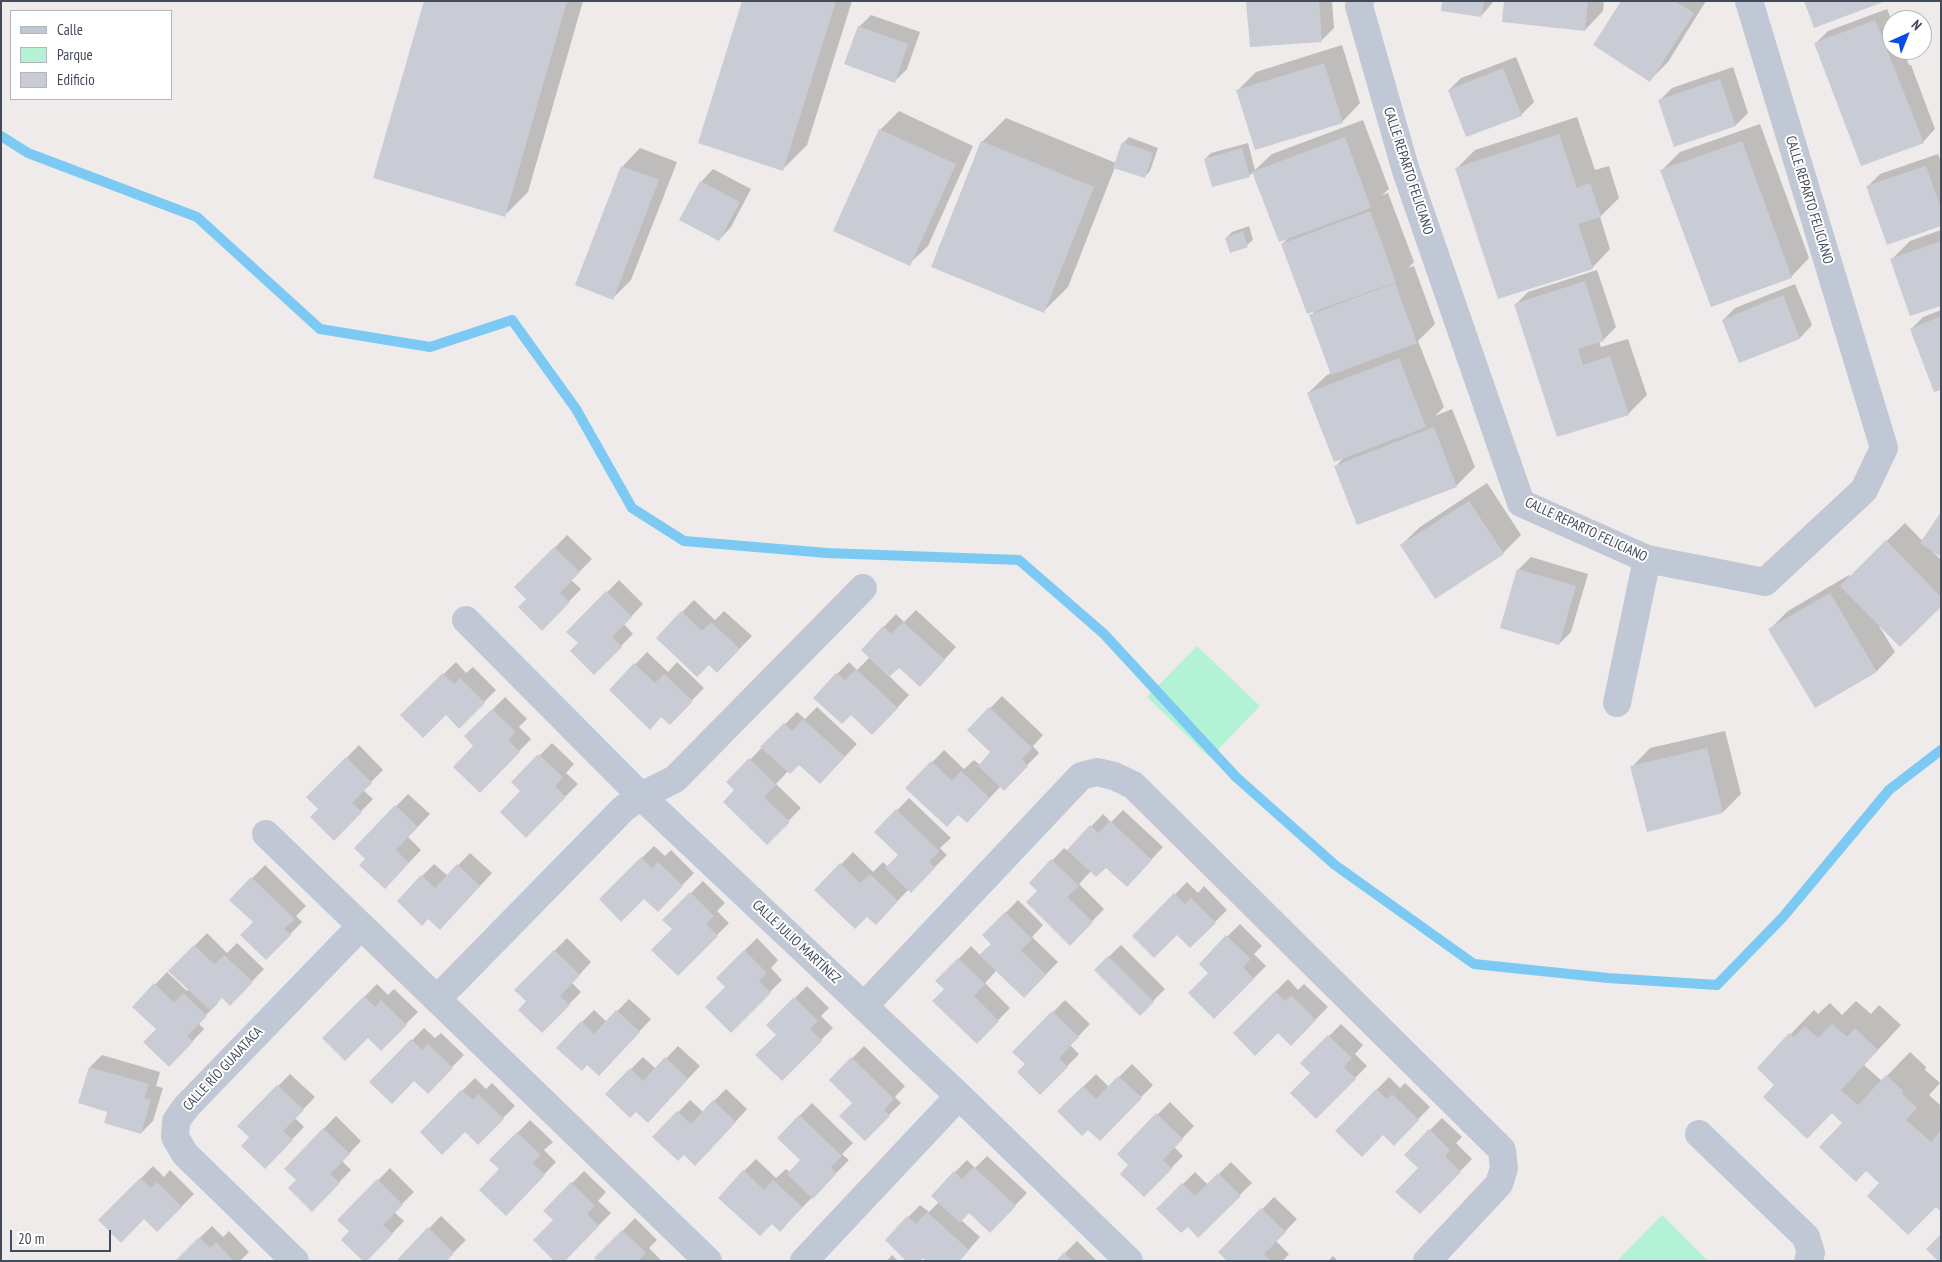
<!DOCTYPE html>
<meta charset="utf-8">
<style>
body{margin:0}
#map{position:relative;width:1942px;height:1262px;overflow:hidden;background:#efebeb;font-family:"PT Sans Narrow",sans-serif}
canvas{display:block}
.frame{position:absolute;inset:0;border:2px solid #424b5a;pointer-events:none}
.legend{position:absolute;left:10px;top:10px;width:162px;height:90px;box-sizing:border-box;background:#fff;border:1px solid #b3b7bd;margin:0;padding:6px 9px;list-style:none;font-size:15px;color:#424b5a}
.legend li{display:flex;align-items:center;gap:10px;height:25px}
.legend b{width:25px;border:1px solid #b3b7bd}
.north{position:absolute;left:1882px;top:10px;width:50px;height:50px;box-sizing:border-box;background:#fff;border:1px solid #b3b7bd;border-radius:50%;rotate:44deg;font-size:14px;font-weight:700;line-height:20px;text-align:center;color:#424b5a}
.north::after{content:'';display:block;margin:auto;width:18px;height:22px;background:#084ceb;clip-path:polygon(50% 0,100% 100%,50% 72%,0 100%)}
.scale{position:absolute;left:10px;top:1230px;width:101px;height:22px;box-sizing:border-box;border:2px solid #424b5a;border-top:0;padding-left:6px;font-size:15px;line-height:18px;white-space:nowrap;color:#424b5a;-webkit-text-stroke:4px #fff;paint-order:stroke}
</style>
<div id="map">
<canvas width="1942" height="1262"></canvas>
<div class="frame"></div>
<ul class="legend">
<li><b style="height:6px;background:#c0c8d5"></b>Calle</li>
<li><b style="height:14px;background:#b3f2d4"></b>Parque</li>
<li><b style="height:14px;background:#c9ccd4"></b>Edificio</li>
</ul>
<div class="north">N</div>
<div class="scale">20 m</div>
</div>
<script>
const ctx = document.querySelector('canvas').getContext('2d');
ctx.lineJoin = 'round';
function fill(path, color) {
  ctx.fillStyle = color;
  ctx.fill(path, 'evenodd');
}
function toPath(rows) {
  const path = new Path2D();
  for (const r of rows) {
    path.moveTo(r[0], r[1]);
    for (let i = 2; i < r.length; i += 2) path.lineTo(r[i], r[i + 1]);
  }
  return path;
}
function stroke(path, color, width, dash) {
  ctx.strokeStyle = color;
  ctx.lineWidth = width;
  ctx.lineCap = dash ? 'butt' : 'round';
  ctx.setLineDash(dash || []);
  ctx.stroke(path);
}
function label(font, color, halo, rows, align = 'center') {
  ctx.font = font + ' "PT Sans Narrow",sans-serif';
  ctx.lineWidth = 4;
  ctx.setLineDash([]);
  ctx.textBaseline = 'middle';
  ctx.strokeStyle = halo;
  ctx.fillStyle = color;
  for (const [text, x, y, turn = 0] of rows) {
    ctx.save();
    ctx.translate(x, y);
    ctx.rotate((+turn || 0) * Math.PI / 180);
    ctx.textAlign = isNaN(turn) ? turn : align;
    if (halo) ctx.strokeText(text, 0, 0);
    ctx.fillText(text, 0, 0);
    ctx.restore();
  }
}
fill(toPath([
 [1197,646,1260,706,1210,758,1147,697],
 [1662,1215,1708,1261,1617,1261]
]), '#b3f2d4');
fill(toPath([
 [426,1,583,1,528,192,505,215],
 [743,1,852,1,807,145,783,169],
 [1247,1,1332,1,1334,28,1322,40],
 [1443,1,1494,1,1481,16],
 [1505,1,1604,1,1603,11,1585,30],
 [1622,1,1706,1,1668,62,1650,80],
 [1887,9,1892,21,1892,50,1903,50,1909,65,1911,65,1935,129,1923,142,1816,43,1828,31],
 [871,15,920,32,907,69,895,81,859,27],
 [1342,45,1360,103,1342,122,1238,90,1256,72],
 [1516,57,1534,102,1521,115,1449,90,1461,78],
 [1733,67,1748,113,1736,125,1659,101,1672,88],
 [899,111,973,146,928,246,909,264,835,230,880,130],
 [1577,117,1595,170,1609,166,1619,198,1600,217,1610,249,1592,268,1456,169,1475,150],
 [1006,118,1116,163,1123,143,1129,137,1158,148,1150,171,1144,177,1115,167,1068,287,1044,311,982,142],
 [1363,120,1389,189,1382,195,1388,193,1414,262,1408,268,1414,266,1435,324,1418,341,1444,407,1435,416,1452,409,1475,467,1457,485,1358,524,1336,466,1345,456,1308,393,1327,375,1331,373,1310,316,1316,310,1282,244,1289,237,1253,172,1249,176,1205,159,1211,153,1248,143,1255,170,1272,154],
 [1760,124,1809,258,1791,277,1662,170,1680,152],
 [640,148,677,162,631,280,613,298,622,167],
 [1938,154,1941,162,1941,225,1867,187,1880,174],
 [713,169,751,189,731,227,719,240,701,182],
 [1249,226,1253,240,1247,245,1226,238,1232,232],
 [1941,230,1941,304,1892,259,1910,241],
 [1597,270,1616,327,1603,340,1599,341,1601,347,1628,339,1647,395,1628,414,1516,304,1528,292],
 [1795,284,1812,325,1800,338,1740,361,1723,320,1735,308],
 [1941,310,1941,388,1911,329,1923,317],
 [1487,483,1521,535,1503,553,1401,545,1420,527],
 [1905,523,1941,560,1941,606,1879,626,1895,652,1877,671,1816,706,1770,629,1788,611,1849,575,1850,577],
 [567,535,592,559,571,580,581,589,542,629,528,599,516,587],
 [1531,557,1588,574,1571,632,1559,644,1502,627,1519,569],
 [619,580,643,604,624,624,633,634,594,673,580,643,568,632],
 [694,600,715,620,724,611,752,636,717,672,682,612],
 [916,610,956,647,932,673,899,666,889,676,909,695,885,721,837,674,849,662,857,670,870,657,862,650,896,614,904,622],
 [647,652,668,672,677,662,704,688,670,723,662,716,650,728,611,690],
 [456,662,466,673,473,667,496,690,459,727,446,713,402,715],
 [1002,696,1043,735,1033,746,1039,753,1004,789,1001,786,979,809,959,813,907,788,944,750,964,769,974,760,980,765,992,752,969,730],
 [505,697,527,719,519,727,531,739,480,791,475,746,466,736],
 [817,707,857,744,832,770,799,763,788,771,776,784,801,808,767,843,736,790,728,782,797,712,805,719],
 [1725,731,1741,794,1723,812,1632,767,1650,748],
 [552,743,574,764,566,773,578,784,526,836,522,791,513,782],
 [359,745,383,770,363,790,373,799,334,839,320,809,308,797],
 [408,794,430,814,408,837,421,850,397,875,367,859,356,848],
 [909,798,951,838,940,848,947,855,911,891,909,889,888,911,867,916,816,890,853,852,873,872,883,862,888,867,899,855,876,832],
 [1123,810,1163,847,1139,873,1106,866,1091,871,1079,884,1104,909,1070,944,1039,891,1031,883,1064,848,1068,851,1103,814,1111,822],
 [654,846,665,856,671,850,694,873,658,910,644,897,600,899],
 [470,853,492,873,452,916,422,876,434,864,448,876],
 [265,865,306,906,296,916,302,922,266,959,255,922,231,900],
 [703,881,725,903,717,911,729,923,678,974,674,929,664,920],
 [1187,882,1198,893,1204,886,1227,910,1190,947,1177,933,1134,936],
 [1018,900,1043,925,1032,937,1058,962,1024,997,997,970,985,983,1010,1008,977,1042,945,989,937,981,971,946,981,956,992,944,984,935],
 [1240,924,1262,946,1254,954,1266,966,1214,1018,1210,973,1200,963],
 [207,933,227,953,237,943,264,969,230,1004,222,997,217,1002,218,1003,198,1023,204,1029,169,1066,158,1029,134,1007,167,972,187,991,189,989,170,971],
 [567,938,591,962,572,983,581,992,542,1032,528,1001,516,990],
 [757,938,778,960,771,968,782,980,731,1031,727,987,717,978],
 [1121,945,1165,989,1140,1014,1095,970],
 [1288,979,1298,990,1304,984,1328,1007,1291,1044,1278,1031,1234,1033],
 [377,984,388,995,394,989,418,1012,381,1049,368,1036,324,1038],
 [807,986,829,1008,821,1016,833,1028,782,1079,778,1034,768,1025],
 [629,999,651,1019,611,1062,582,1022,594,1010,607,1022],
 [1065,1000,1090,1024,1070,1045,1079,1054,1040,1094,1027,1064,1014,1052],
 [1856,1001,1871,1014,1879,1005,1901,1025,1864,1065,1882,1081,1910,1052,1926,1067,1925,1070,1940,1083,1929,1095,1941,1106,1941,1210,1936,1206,1881,1183,1844,1123,1832,1112,1776,1085,1758,1068,1814,1010,1818,1014,1830,1003,1842,1015],
 [1341,1024,1363,1045,1355,1054,1367,1066,1316,1117,1312,1073,1302,1063],
 [424,1028,435,1038,441,1033,464,1055,427,1092,414,1080,371,1082],
 [678,1046,700,1066,660,1109,636,1111,606,1094,643,1057,656,1069],
 [864,1046,905,1086,895,1097,901,1103,865,1139,854,1103,831,1080],
 [102,1055,160,1072,156,1086,163,1088,153,1121,141,1133,109,1111,90,1067],
 [1132,1064,1153,1085,1100,1139,1089,1128,1059,1111,1096,1074,1109,1087],
 [290,1074,315,1097,295,1118,304,1127,265,1167,251,1137,239,1126],
 [1389,1077,1400,1088,1405,1083,1430,1107,1394,1144,1383,1134,1337,1131],
 [475,1078,486,1089,492,1083,515,1106,478,1143,465,1130,421,1132],
 [726,1089,747,1109,708,1152,684,1154,654,1137,690,1100,703,1112],
 [1170,1102,1194,1126,1174,1147,1183,1156,1144,1196,1130,1165,1118,1154],
 [812,1103,853,1143,842,1154,849,1160,792,1218,744,1171,756,1159,776,1178,786,1169,790,1172,802,1160,778,1138],
 [336,1116,361,1141,342,1161,351,1170,312,1210,298,1180,286,1168],
 [1442,1118,1462,1137,1456,1143,1472,1159,1420,1212,1420,1168,1405,1155],
 [530,1120,553,1142,544,1150,556,1162,506,1214,501,1169,491,1160],
 [987,1156,1027,1193,1002,1219,969,1212,961,1220,980,1237,959,1261,923,1256,886,1240,920,1205,929,1212,939,1202,955,1172,967,1160,975,1168],
 [1231,1162,1252,1183,1198,1236,1188,1226,1158,1209,1195,1172,1208,1185],
 [153,1166,164,1177,170,1170,194,1194,157,1231,144,1218,100,1220],
 [390,1168,414,1192,394,1212,404,1221,366,1261,351,1231,339,1220],
 [584,1171,606,1192,598,1201,611,1213,563,1261,555,1220,545,1211],
 [1274,1197,1297,1219,1276,1241,1289,1254,1283,1261,1228,1261,1220,1252],
 [441,1216,466,1240,446,1260,397,1261],
 [635,1218,657,1240,649,1248,661,1260,599,1261,596,1258],
 [212,1226,223,1237,229,1231,249,1252,240,1261,176,1261],
 [1077,1241,1097,1261,1057,1261],
 [892,1255,898,1261,887,1261],
 [1333,1256,1338,1261,1328,1261]
]), '#0003');
stroke(toPath([
 [1,136,28,153,197,217,320,329,430,347,512,320,576,409,632,508,684,541,827,553,1019,560,1104,634,1236,777,1335,865,1474,964,1608,978,1717,985,1783,917,1889,790,1941,750]
]), '#7ccaf3', 10);
fill(toPath([
 [424,1,567,1,505,217,373,178],
 [742,1,836,1,783,171,698,143],
 [1246,1,1319,1,1322,42,1250,47],
 [1442,1,1484,1,1481,17,1441,11],
 [1504,1,1588,1,1585,31,1502,22],
 [1621,1,1675,1,1694,13,1650,82,1593,45],
 [1804,1,1886,1,1814,28],
 [1875,20,1924,143,1861,166,1814,43],
 [858,26,908,44,895,83,844,64],
 [1324,63,1343,123,1255,150,1236,90],
 [1503,68,1522,116,1466,137,1448,90],
 [1720,79,1736,126,1674,147,1658,100],
 [879,129,956,164,910,266,833,231],
 [1559,134,1577,188,1590,183,1601,217,1578,224,1593,269,1498,299,1455,168],
 [1345,137,1371,208,1279,242,1252,172],
 [981,141,1094,187,1044,313,931,267],
 [1742,141,1792,278,1711,307,1660,170],
 [1122,142,1153,153,1145,178,1113,168],
 [1242,148,1250,177,1212,187,1204,159],
 [621,166,659,180,613,300,575,285],
 [1926,166,1941,208,1941,226,1887,245,1866,186],
 [700,181,740,202,719,241,679,220],
 [1370,211,1396,282,1307,314,1281,244],
 [1243,231,1248,247,1230,253,1225,238],
 [1941,241,1941,306,1910,316,1890,259],
 [1585,281,1604,341,1578,349,1583,365,1610,356,1629,415,1557,437,1514,304],
 [1395,283,1417,343,1331,375,1309,315],
 [1783,295,1800,339,1739,363,1722,320],
 [1941,316,1941,390,1934,392,1910,329],
 [1399,358,1426,427,1334,462,1307,393],
 [1434,427,1457,487,1357,525,1334,466],
 [1469,501,1504,554,1435,599,1400,545],
 [1941,512,1941,557,1920,543],
 [1886,540,1941,597,1941,607,1900,647,1840,586],
 [554,547,580,572,560,593,570,602,542,631,518,607,526,599,514,587],
 [1517,569,1576,586,1559,645,1500,628],
 [606,591,632,617,612,637,622,647,594,675,570,651,578,643,566,632],
 [1830,593,1877,672,1815,708,1768,629],
 [681,611,702,631,711,622,740,649,717,673,709,665,697,677,656,638],
 [903,622,945,660,920,687,899,668,889,677,861,650,883,626,891,634],
 [634,663,655,683,664,674,693,701,670,725,661,717,650,730,609,690],
 [856,669,898,708,872,735,851,715,842,724,813,698,836,673,844,681],
 [443,673,454,684,460,678,485,703,459,729,446,715,423,738,400,715],
 [989,707,1032,748,1022,759,1028,766,1004,791,978,766,990,752,967,730],
 [492,709,516,732,508,740,520,752,480,793,453,767,473,746,464,736],
 [803,719,845,757,820,784,799,765,790,774,760,747,784,723,792,731],
 [1707,748,1723,813,1647,832,1630,766],
 [538,754,563,777,555,786,566,797,526,838,500,812,520,791,511,782],
 [346,757,372,783,352,803,362,812,334,841,310,817,318,809,306,797],
 [749,758,776,785,764,797,790,822,767,845,723,802,734,790,726,782],
 [931,761,952,781,961,771,990,798,967,823,958,815,947,827,905,788],
 [395,805,418,827,396,850,409,863,385,889,359,865,365,859,354,848],
 [896,809,939,851,929,862,935,868,911,893,885,868,898,855,874,832],
 [1110,821,1152,860,1127,887,1106,868,1096,877,1067,850,1090,825,1098,833],
 [641,857,652,868,658,862,683,886,658,912,644,899,621,922,599,899],
 [1051,859,1079,886,1067,897,1093,922,1070,946,1026,902,1037,891,1029,883],
 [840,863,860,883,870,874,898,901,876,925,867,917,855,929,814,890],
 [457,864,480,886,440,930,428,919,422,926,397,901,421,875,435,888],
 [251,877,295,919,284,929,291,935,266,960,240,935,253,922,229,900],
 [690,892,714,916,706,924,718,936,678,976,651,950,672,929,662,920],
 [1174,893,1185,904,1191,898,1216,923,1190,948,1177,935,1154,958,1132,936],
 [1005,912,1032,939,1021,950,1046,975,1024,998,979,955,991,944,982,935],
 [1226,935,1251,959,1243,967,1254,979,1214,1019,1188,993,1208,973,1199,964],
 [194,945,214,964,224,955,253,982,230,1006,222,998,210,1010,168,971],
 [554,950,580,975,560,996,570,1005,542,1033,518,1010,526,1001,514,990],
 [744,950,767,973,759,981,771,993,731,1033,705,1007,725,987,716,978],
 [1108,956,1154,1002,1140,1016,1094,970],
 [958,958,985,984,974,996,999,1021,977,1044,932,1001,944,989,935,981],
 [154,983,174,1003,183,993,207,1016,187,1036,193,1042,169,1067,143,1042,156,1029,132,1007],
 [1275,991,1285,1001,1291,995,1316,1020,1291,1046,1278,1033,1255,1056,1233,1033],
 [364,996,375,1007,381,1000,407,1025,381,1051,368,1038,345,1061,322,1038],
 [794,997,818,1021,810,1029,822,1041,782,1081,755,1055,776,1035,766,1025],
 [616,1010,640,1032,599,1076,587,1065,582,1071,556,1048,581,1021,594,1034],
 [1052,1011,1079,1037,1059,1058,1068,1067,1040,1095,1017,1072,1025,1064,1012,1052],
 [1832,1024,1847,1037,1855,1028,1878,1050,1841,1090,1858,1105,1886,1075,1903,1091,1902,1094,1917,1108,1906,1120,1931,1142,1941,1130,1941,1212,1936,1207,1908,1235,1867,1196,1879,1183,1866,1171,1856,1182,1819,1147,1842,1123,1832,1113,1807,1139,1763,1097,1774,1085,1757,1068,1789,1033,1794,1037,1805,1026,1818,1038],
 [1328,1035,1352,1058,1344,1067,1356,1079,1316,1119,1290,1093,1310,1073,1300,1063],
 [411,1039,422,1050,428,1044,453,1068,428,1094,414,1081,392,1104,369,1082],
 [665,1057,688,1079,648,1123,636,1112,630,1118,605,1094,630,1068,643,1081],
 [851,1057,894,1099,884,1110,890,1116,865,1141,839,1116,852,1103,829,1080],
 [89,1067,149,1084,144,1098,151,1100,141,1134,104,1123,107,1112,78,1103],
 [1118,1076,1142,1098,1100,1141,1088,1130,1082,1136,1057,1111,1083,1086,1096,1099],
 [277,1085,304,1110,283,1131,293,1140,265,1169,241,1146,249,1137,237,1126],
 [1376,1089,1387,1099,1392,1094,1419,1120,1394,1146,1383,1135,1362,1157,1335,1131],
 [461,1090,473,1100,478,1094,504,1119,478,1145,465,1132,442,1155,420,1132],
 [713,1100,736,1122,695,1166,684,1155,678,1161,652,1137,677,1111,691,1124],
 [1156,1113,1183,1139,1163,1160,1172,1169,1144,1197,1120,1174,1128,1165,1117,1154],
 [799,1115,842,1156,831,1167,837,1173,813,1199,787,1174,800,1160,777,1138],
 [323,1128,350,1154,330,1174,340,1183,312,1212,288,1188,296,1180,284,1169],
 [1429,1129,1450,1150,1445,1156,1461,1172,1420,1214,1395,1192,1418,1168,1404,1155],
 [517,1132,541,1155,533,1163,545,1175,506,1216,479,1190,499,1169,489,1160],
 [974,1167,1016,1206,990,1233,969,1213,960,1223,931,1196,954,1171,962,1179],
 [743,1170,764,1190,773,1180,802,1207,780,1232,772,1224,760,1236,718,1198],
 [1218,1173,1241,1196,1198,1238,1188,1227,1181,1233,1156,1209,1182,1183,1195,1196],
 [140,1178,151,1188,157,1182,182,1207,157,1232,144,1219,121,1243,98,1220],
 [377,1179,403,1205,383,1225,393,1234,367,1261,363,1261,341,1240,349,1231,337,1220],
 [571,1182,595,1206,587,1214,599,1226,565,1261,554,1261,533,1240,553,1220,543,1211],
 [1261,1208,1286,1232,1264,1254,1271,1261,1227,1261,1218,1252],
 [927,1212,969,1250,960,1261,926,1261,923,1258,920,1261,906,1261,885,1240,907,1216,916,1224],
 [428,1227,454,1253,447,1261,396,1261],
 [622,1230,646,1253,638,1261,597,1261,594,1258],
 [1941,1234,1941,1261,1938,1261,1926,1249],
 [199,1237,210,1248,216,1242,234,1261,175,1261],
 [1064,1252,1072,1261,1056,1261]
]), '#c9ccd4');
stroke(toPath([
 [1360,1,1359,6,1406,171,1521,503,1647,559,1765,582,1864,490,1884,448,1749,1],
 [466,620,641,796,959,1096,1129,1261],
 [1617,703,1647,559],
 [266,834,708,1261],
 [437,999,623,809,641,796,675,779,863,588],
 [864,1006,1081,776,1097,772,1114,776,1133,785,1502,1150,1504,1168,1499,1184,1427,1261],
 [1699,1134,1806,1237,1811,1253,1808,1261],
 [295,1261,185,1154,175,1137,176,1121,186,1107,361,926],
 [804,1261,959,1096]
]), '#c0c8d5', 28);
label('14px', '#424b5a', '#fff', [
 ["CALLE REPARTO FELICIANO",1408,171,72],
 ["CALLE REPARTO FELICIANO",1809,200,73],
 ["CALLE REPARTO FELICIANO",1586,530,25],
 ["CALLE JULIO MARTÍNEZ",796,942,43],
 ["CALLE RÍO GUAJATACA",223,1069,-47]
]);
</script>
